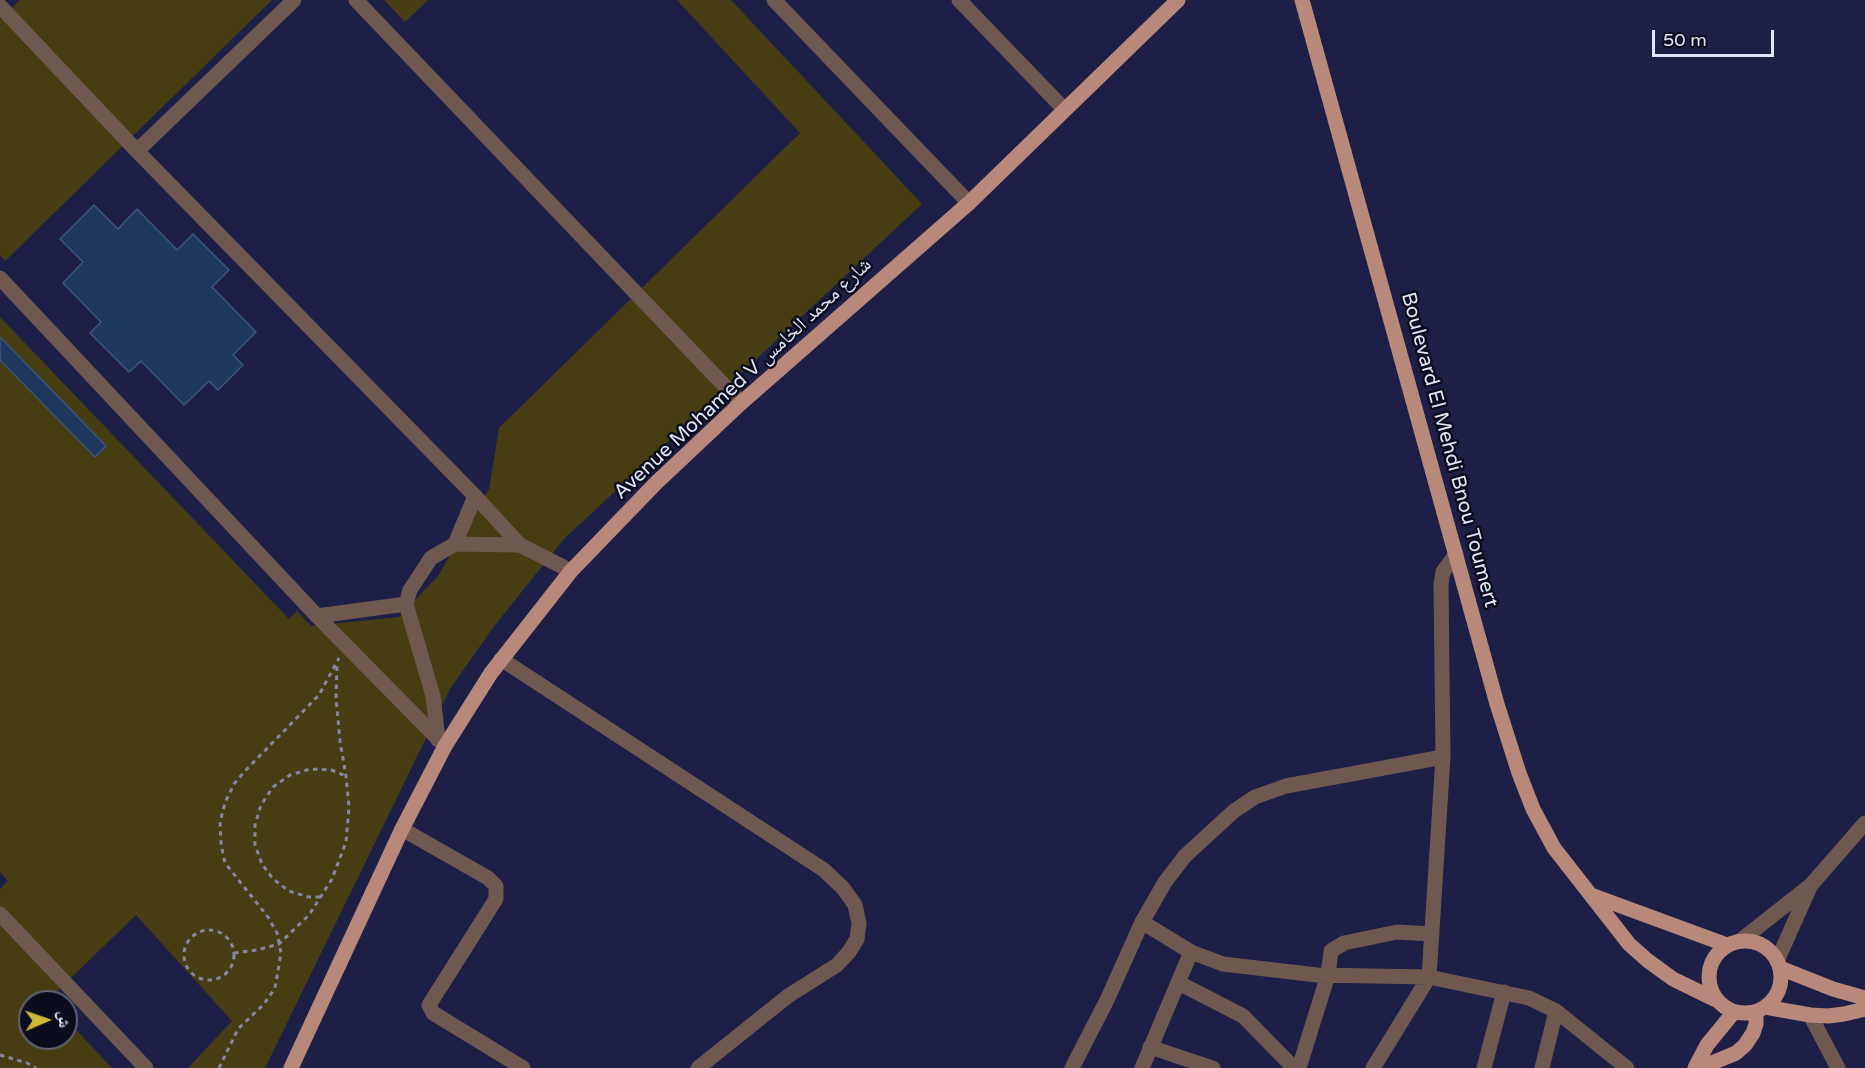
<!DOCTYPE html>
<meta charset="utf-8">
<style>
body{margin:0}
#map{position:relative;width:1865px;height:1068px;overflow:hidden;background:#1e1f47;font-family:"Varela Round","Noto Naskh Arabic",sans-serif}
canvas{display:block}
.north{position:absolute;left:18px;top:990px;width:60px;height:60px;box-sizing:border-box;background:#0b0c1d;border:2px solid #616376;border-radius:50%;rotate:88deg;font-size:16px;font-weight:700;line-height:24px;text-align:center;color:#e2e6fb}
.north::after{content:'';display:block;margin:auto;width:21px;height:27px;background:#cfb837;clip-path:polygon(50% 0,100% 100%,50% 72%,0 100%)}
.scale{position:absolute;left:1652px;top:30px;width:122px;height:27px;box-sizing:border-box;border:3px solid #e2e6fb;border-top:0;padding-left:8px;font-size:18px;line-height:21px;white-space:nowrap;color:#e2e6fb;-webkit-text-stroke:4px #0b0c1d;paint-order:stroke}
</style>
<div id="map">
<canvas width="1865" height="1068"></canvas>
<div class="north">ش</div>
<div class="scale">50 m</div>
</div>
<script>
const ctx = document.querySelector('canvas').getContext('2d');
ctx.lineJoin = 'round';
function fill(path, color) {
  ctx.fillStyle = color;
  ctx.fill(path, 'evenodd');
}
function toPath(rows) {
  const path = new Path2D();
  for (const r of rows) {
    if (r.length === 3) {
      path.moveTo(r[0] + r[2], r[1]);
      path.arc(r[0], r[1], r[2], 0, 2 * Math.PI);
      continue;
    }
    path.moveTo(r[0], r[1]);
    for (let i = 2; i < r.length; i += 2) path.lineTo(r[i], r[i + 1]);
  }
  return path;
}
function stroke(path, color, width, dash) {
  ctx.strokeStyle = color;
  ctx.lineWidth = width;
  ctx.lineCap = dash ? 'butt' : 'round';
  ctx.setLineDash(dash || []);
  ctx.stroke(path);
}
function label(font, color, halo, rows, align = 'center') {
  ctx.font = font + ' "Varela Round","Noto Naskh Arabic",sans-serif';
  ctx.lineWidth = 5;
  ctx.setLineDash([]);
  ctx.textBaseline = 'middle';
  ctx.strokeStyle = halo;
  ctx.fillStyle = color;
  for (const [text, x, y, turn = 0] of rows) {
    ctx.save();
    ctx.translate(x, y);
    ctx.rotate((+turn || 0) * Math.PI / 180);
    ctx.textAlign = isNaN(turn) ? turn : align;
    if (halo) ctx.strokeText(text, 0, 0);
    ctx.fillText(text, 0, 0);
    ctx.restore();
  }
}
fill(toPath([
 [20,0,272,0,5,261,0,255,0,19],
 [384,0,428,0,405,22],
 [677,0,731,0,922,204,563,540,492,629,450,689,265,1068,188,1068,232,1021,136,915,49,999,51,1002,30,1002,30,1038,66,1038,66,1019,112,1068,0,1068,0,889,8,881,0,872,0,317,289,619,297,611,311,626,399,617,438,576,489,489,499,428,800,133]
]), '#463e12');
const building = toPath([
 [94,205,118,229,137,209,177,250,193,234,229,270,212,287,256,332,233,355,243,365,218,390,209,381,184,405,141,361,129,372,90,333,101,322,63,283,83,262,60,239,94,205],
 [0,337,106,446,95,457,0,360,0,337]
]);
fill(building, '#1e375c');
stroke(building, '#3c567e', 1.5);
stroke(toPath([
 [320,897,308,897,289,891,273,879,262,864,255,845,255,825,261,805,273,787,290,775,310,769,331,770,346,776],
 [209,955,25],
 [234,953,257,950,279,944,309,915,332,879,346,842,349,807,346,776,340,741,336,698,337,664],
 [0,1055,27,1063,36,1068],
 [219,1068,238,1029,264,1004,275,988,281,953,277,933,268,917,225,863,221,844,220,822,225,803,234,784,245,771,319,695,339,658]
]), '#8386a4', 3, [4.5, 4.5]);
stroke(toPath([
 [356,0,741,403],
 [774,0,969,203],
 [959,0,1064,109],
 [0,6,137,151,475,496,520,545,571,571],
 [137,151,294,0],
 [0,278,317,616,445,746],
 [455,544,475,496],
 [317,616,406,604],
 [501,659,824,870,843,888,855,905,859,923,857,939,849,952,837,965,788,996,698,1068],
 [438,740,433,696,406,604,410,590,431,558,455,544,520,545],
 [402,829,488,878,496,886,496,899,429,1005,433,1013,523,1068],
 [0,914,146,1068],
 [1142,922,1191,952,1223,964,1317,975,1429,977,1529,998,1556,1011,1627,1068],
 [1740,941,1811,885,1865,823],
 [1777,961,1810,887],
 [1179,983,1243,1016,1294,1068],
 [1810,1015,1838,1068],
 [1150,1047,1213,1068],
 [1072,1068,1107,1000,1142,922,1165,882,1185,856,1234,811,1255,797,1286,786,1443,757],
 [1142,1068,1191,952],
 [1299,1068,1328,975,1331,951,1344,943,1397,932,1432,934],
 [1373,1068,1429,977,1443,757,1441,584,1443,572,1456,554],
 [1484,1068,1504,992],
 [1542,1068,1556,1011]
]), '#6f5850', 15);
stroke(toPath([
 [1302,0,1497,704,1519,773,1533,809,1554,848,1629,944,1647,960,1673,979,1716,1000],
 [1591,895,1727,945],
 [1745,977,36],
 [1780,968,1833,989,1865,998],
 [1765,1007,1810,1015,1828,1016,1844,1014,1865,1009],
 [291,1068,402,829,445,746,491,673,571,571,656,483,741,403,969,203,1178,0],
 [1695,1068,1707,1045,1734,1012],
 [1700,1068,1736,1053,1745,1045,1753,1033,1756,1024,1756,1012]
]), '#b8897a', 15);
label('20px', '#e2e6fb', '#0b0c1d', [
 ["Avenue Mohamed V شارع محمد الخامس",743,379,-43],
 ["Boulevard El Mehdi Bnou Toumert",1449,450,75]
]);
</script>
